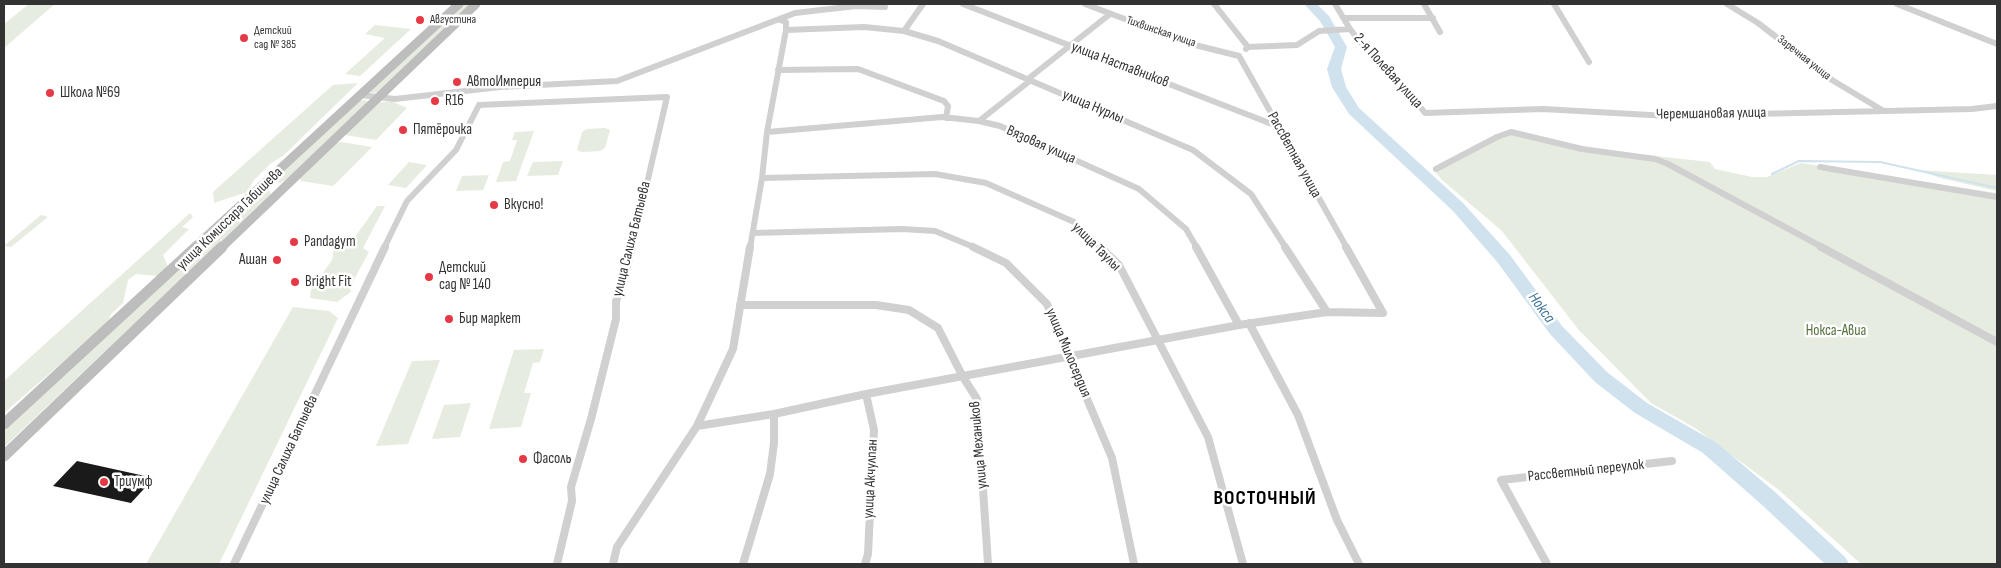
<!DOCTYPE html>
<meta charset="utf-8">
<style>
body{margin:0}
#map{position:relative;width:2001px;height:568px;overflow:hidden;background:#fff;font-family:"Sofia Sans Condensed",sans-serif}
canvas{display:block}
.frame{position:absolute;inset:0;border:5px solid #333;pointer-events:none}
</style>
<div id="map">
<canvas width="2001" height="568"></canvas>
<div class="frame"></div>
</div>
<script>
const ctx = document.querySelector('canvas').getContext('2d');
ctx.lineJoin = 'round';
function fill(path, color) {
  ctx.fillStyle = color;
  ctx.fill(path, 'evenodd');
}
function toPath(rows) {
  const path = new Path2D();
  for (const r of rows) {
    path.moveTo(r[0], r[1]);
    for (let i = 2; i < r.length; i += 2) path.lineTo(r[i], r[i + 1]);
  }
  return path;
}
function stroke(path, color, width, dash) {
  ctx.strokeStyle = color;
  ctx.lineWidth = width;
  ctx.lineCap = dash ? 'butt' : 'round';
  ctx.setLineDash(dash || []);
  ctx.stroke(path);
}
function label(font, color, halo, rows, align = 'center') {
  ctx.font = font + ' "Sofia Sans Condensed",sans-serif';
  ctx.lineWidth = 5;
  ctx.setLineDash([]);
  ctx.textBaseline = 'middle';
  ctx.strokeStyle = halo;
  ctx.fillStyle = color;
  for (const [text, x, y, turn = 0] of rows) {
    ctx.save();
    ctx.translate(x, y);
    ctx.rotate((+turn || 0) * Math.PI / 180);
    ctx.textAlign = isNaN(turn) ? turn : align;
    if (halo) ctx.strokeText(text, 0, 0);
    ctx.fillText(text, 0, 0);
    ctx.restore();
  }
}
fill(toPath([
 [29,4,55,4,4,48,4,24],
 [461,4,471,4,378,92,373,93,368,92],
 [375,25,411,29,360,76,345,74,385,38,365,34],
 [358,83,284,155,270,164,254,180,247,192,214,203,213,192,333,85],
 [365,100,368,102,287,179,280,183,275,181,275,179,358,101],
 [391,101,407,108,376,140,345,135,376,103],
 [605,128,610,130,605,148,600,151,581,152,577,150,582,132,587,129],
 [534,131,516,181,496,182,503,162,510,161,517,140,512,140,515,132],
 [1511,131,1601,150,1710,162,1715,169,1752,177,1767,177,1801,163,1997,193,1997,564,1861,564,1779,490,1695,428,1651,403,1578,329,1502,231,1442,180,1433,169,1499,134],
 [341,142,372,147,333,186,301,181,300,178,336,143],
 [563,161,558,175,527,176,533,162],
 [409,162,427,165,406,188,388,185],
 [1918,170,1997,175,1997,191,1940,178],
 [489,175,483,190,456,191,462,176],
 [265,191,270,191,270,195,4,447,4,431,259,194],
 [377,206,385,206,363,248,369,252,350,287,351,292,337,302,310,298,311,290,332,260,335,242,355,237],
 [190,213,193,217,182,227,189,229,163,255,168,267,158,276,136,274,128,280,123,303,110,315,109,322,4,413,4,381],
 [41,215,48,217,11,247,4,246],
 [293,307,329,311,338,318,219,564,146,564],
 [544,349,540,362,533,363,524,393,531,393,521,427,489,429,514,350],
 [440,360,408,444,376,446,412,361],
 [471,403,460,437,432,439,444,405]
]), '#e6ecdf');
stroke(toPath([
 [1772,174,1799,161,1880,162,1997,188]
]), '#cfe2ee', 2);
fill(toPath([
 [1304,4,1317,4,1329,16,1347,47,1341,69,1346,87,1359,108,1463,203,1510,255,1562,326,1607,372,1647,403,1717,443,1775,492,1846,558,1849,564,1825,564,1761,504,1703,453,1635,413,1595,382,1550,334,1498,263,1453,211,1349,114,1332,87,1327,69,1335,47,1320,21,1304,4]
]), '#cfe2ee');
fill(toPath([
 [77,461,154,478,131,503,53,486]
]), '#1a1a1a');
stroke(toPath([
 [963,4,1277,126],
 [1085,4,1191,44,1239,56],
 [1214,4,1248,47,1246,49],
 [1335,4,1350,29,1374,59,1395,75,1425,113,1543,109,1668,116,1972,109,1997,106],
 [1424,4,1440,32],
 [1554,4,1589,62],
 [1727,4,1758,23,1832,80,1882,110],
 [1897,4,1997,44],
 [1344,18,1433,18],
 [786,30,864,27,904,31,938,41,1193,150,1251,194,1286,248],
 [904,31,923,4],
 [1248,47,1297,45,1319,31,1350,29],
 [1239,56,1347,248],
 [778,70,858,69,944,101,948,106,946,118],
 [1028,79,1110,14],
 [360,95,395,99,500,87,617,81,795,13,856,6,885,7],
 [479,105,667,97,632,248],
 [979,121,1031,80],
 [767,132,942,117,979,121,1000,126,1139,189,1186,229,1197,248],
 [1820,167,1997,197],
 [1436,169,1497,137,1511,132,1582,149,1655,159,1668,164,1824,248],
 [762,178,935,174,986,183,1074,222,1101,248],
 [753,233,902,229,935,231,976,248],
 [384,248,407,201,456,150,479,105],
 [750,248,762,178,767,132,786,30,786,22,780,20]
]), '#d0d0d0', 6);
stroke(toPath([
 [973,247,1006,263,1047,304,1112,458,1134,564],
 [1100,247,1119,265,1208,437,1243,564],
 [1196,247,1239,325],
 [1285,247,1327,312],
 [1346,247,1383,313],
 [1821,247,1997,342],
 [740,305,876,305,909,310,938,328,963,377,977,399,988,564],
 [1249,323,1298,415,1337,520,1359,564],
 [697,426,774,414,866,394,1239,325,1327,312,1383,313],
 [234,564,385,247],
 [557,564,572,501,571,487,591,419,616,319,616,301,622,287,632,247],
 [613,564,617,547,697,426,733,349,750,247],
 [743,564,770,474,774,443,774,414],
 [865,564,868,554,874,430,866,394],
 [1547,564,1501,480,1672,461]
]), '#d0d0d0', 8);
stroke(toPath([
 [194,248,459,4],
 [221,248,476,4]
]), '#bdbdbd', 9);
stroke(toPath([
 [4,424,196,247],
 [4,456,222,247]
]), '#bdbdbd', 11);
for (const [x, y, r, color] of [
 [420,20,5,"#e63946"],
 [244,38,5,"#e63946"],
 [457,82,5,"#e63946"],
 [50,93,5,"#e63946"],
 [435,101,5,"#e63946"],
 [403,130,5,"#e63946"],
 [494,205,5,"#e63946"],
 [294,242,5,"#e63946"],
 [277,260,5,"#e63946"],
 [429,277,5,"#e63946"],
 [295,282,5,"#e63946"],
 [449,319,5,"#e63946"],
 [523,459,5,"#e63946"],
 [104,482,5,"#e63946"]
]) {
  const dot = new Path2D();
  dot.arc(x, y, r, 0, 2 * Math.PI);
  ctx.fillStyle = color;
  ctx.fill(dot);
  stroke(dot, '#fff', 2);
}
label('12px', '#333', '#fff', [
 ["Августина",430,20],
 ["Детский",254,31],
 ["сад № 385",254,45]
], 'left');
label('12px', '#333', '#fff', [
 ["Тихвинская улица",1161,32,19],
 ["Заречная улица",1804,58,38]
]);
label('15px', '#333', '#fff', [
 ["улица Наставников",1120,65,21],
 ["2-я Полевая улица",1388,71,48],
 ["улица Нурлы",1093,107,23],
 ["Черемшановая улица",1711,114,-1],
 ["Вязовая улица",1041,145,24],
 ["Рассветная улица",1294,155,61],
 ["улица Комиссара Габишева",230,219,-44],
 ["улица Салиха Батыева",632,239,-76],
 ["улица Таулы",1096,247,45],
 ["улица Милосердия",1068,353,67],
 ["улица Механиков",979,445,-95],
 ["улица Салиха Батыева",289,450,-65],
 ["Рассветный переулок",1586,471,-6],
 ["улица Акчулпан",871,479,-87]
]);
label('15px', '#333', '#fff', [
 ["АвтоИмперия",467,82],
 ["Школа №69",60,93],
 ["R16",445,101],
 ["Пятёрочка",413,130],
 ["Вкусно!",504,205],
 ["Pandagym",304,242],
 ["Ашан",267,260,"right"],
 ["Детский",439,268],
 ["сад № 140",439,285],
 ["Bright Fit",305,282],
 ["Бир маркет",459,319],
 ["Фасоль",533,459],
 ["Триумф",114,482]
], 'left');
label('15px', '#56703f', '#fff', [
 ["Нокса-Авиа",1836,331]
]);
label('italic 16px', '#3f7597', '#fff', [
 ["Нокса",1541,308,54]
]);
ctx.letterSpacing = '1px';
label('bold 20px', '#000', '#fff', [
 ["ВОСТОЧНЫЙ",1265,499]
]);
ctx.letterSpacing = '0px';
</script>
